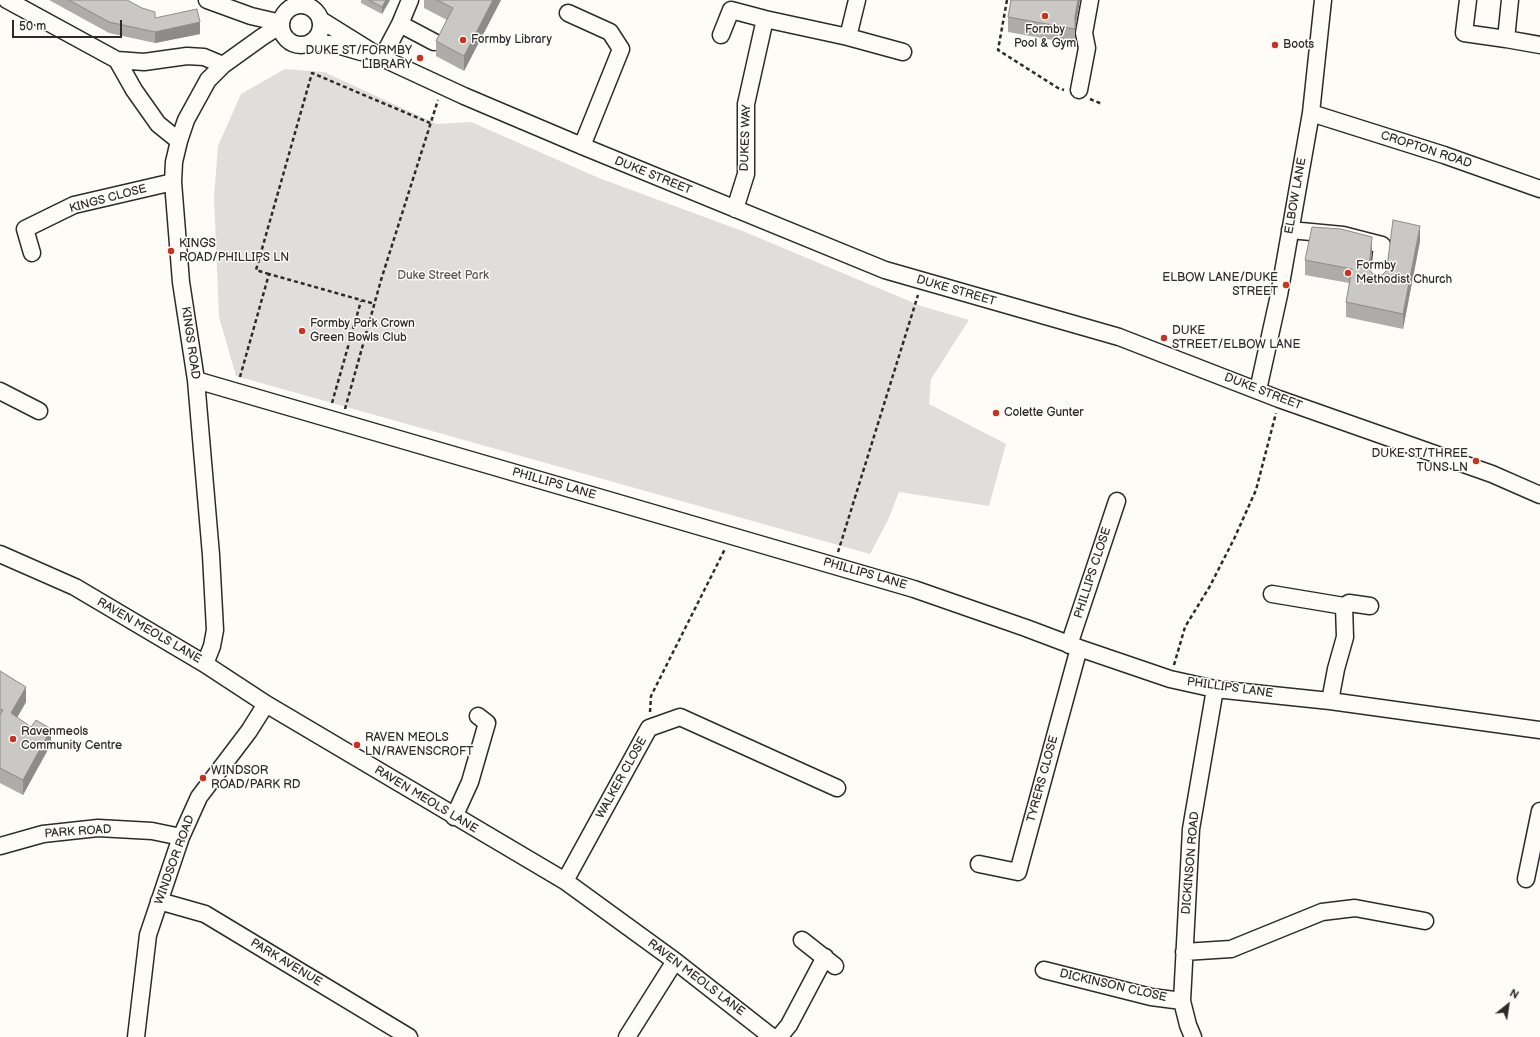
<!DOCTYPE html>
<style>
body{margin:0}
#map{position:relative;width:1540px;height:1037px;overflow:hidden;background:#fdfcf7;font-family:"Balsamiq Sans",sans-serif}
canvas{display:block}
.north{position:absolute;left:1488px;top:985px;width:40px;height:40px;-webkit-text-stroke:3px #fdfcf7;paint-order:stroke;rotate:30deg;font-size:11px;font-weight:700;line-height:16px;text-align:center;color:#2b2b2b}
.north::after{content:'';display:block;margin:auto;width:14px;height:18px;background:#2b2b2b;clip-path:polygon(50% 0,100% 100%,50% 72%,0 100%)}
.scale{position:absolute;left:12px;top:20px;width:110px;height:18px;box-sizing:border-box;border:2px solid #2b2b2b;border-top:0;padding-left:5px;font-size:12px;line-height:14px;white-space:nowrap;color:#2b2b2b;-webkit-text-stroke:3px #fdfcf7;paint-order:stroke}
</style>
<div id="map">
<canvas width="1540" height="1037"></canvas>
<div class="north">N</div>
<div class="scale">50 m</div>
</div>
<script>
const ctx = document.querySelector('canvas').getContext('2d');
ctx.lineJoin = 'round';
function fill(path, color) {
  ctx.fillStyle = color;
  ctx.fill(path, 'evenodd');
}
function toPath(rows) {
  const path = new Path2D();
  for (const r of rows) {
    if (r.length === 3) {
      path.moveTo(r[0] + r[2], r[1]);
      path.arc(r[0], r[1], r[2], 0, 2 * Math.PI);
      continue;
    }
    path.moveTo(r[0], r[1]);
    for (let i = 2; i < r.length; i += 2) path.lineTo(r[i], r[i + 1]);
  }
  return path;
}
function stroke(path, color, width, dash) {
  ctx.strokeStyle = color;
  ctx.lineWidth = width;
  ctx.lineCap = dash ? 'butt' : 'round';
  ctx.setLineDash(dash || []);
  ctx.stroke(path);
}
function label(font, color, halo, rows, align = 'center') {
  ctx.font = font + ' "Balsamiq Sans",sans-serif';
  ctx.lineWidth = 3;
  ctx.setLineDash([]);
  ctx.textBaseline = 'middle';
  ctx.strokeStyle = halo;
  ctx.fillStyle = color;
  for (const [text, x, y, turn = 0] of rows) {
    ctx.save();
    ctx.translate(x, y);
    ctx.rotate((+turn || 0) * Math.PI / 180);
    ctx.textAlign = isNaN(turn) ? turn : align;
    if (halo) ctx.strokeText(text, 0, 0);
    ctx.fillText(text, 0, 0);
    ctx.restore();
  }
}
fill(toPath([
 [285,69,324,72,437,124,471,122,599,178,745,232,921,306,969,320,931,379,929,404,1006,444,989,506,899,492,888,520,870,554,236,376,219,317,214,197,218,146,241,94]
]), '#dfdeda');
const minor = toPath([
 [7,0,117,60,144,62,187,56,204,57,223,65],
 [207,0,251,16,281,23],
 [1468,0,1464,33,1506,39],
 [1510,0,1506,39,1540,45],
 [301,25,20],
 [568,13,610,32,621,49,582,146],
 [321,20,382,58,464,96,582,146,885,270,1119,337,1279,399,1492,474,1540,495],
 [400,24,434,42],
 [721,35,731,10,765,19,848,37,903,52],
 [848,37,857,0],
 [312,42,337,45,361,52],
 [382,58,400,24,410,0],
 [117,60,134,90,158,124,179,141],
 [1079,90,1087,48,1084,33,1090,0],
 [1311,113,1444,155,1540,189],
 [735,209,746,174,746,104,765,19],
 [1290,230,1343,235,1382,245,1378,281],
 [32,253,25,229,74,205,173,182],
 [196,380,914,589,1026,628,1079,648,1170,679,1215,689,1330,701,1540,730],
 [1258,390,1279,295,1311,113,1323,0],
 [0,391,39,411],
 [0,554,75,587,205,664,266,704,565,881,675,961,772,1037],
 [1272,594,1344,606,1349,603,1370,606],
 [1069,645,1117,501],
 [205,664,212,646,215,630,211,555,196,380,181,282,173,182,174,162,179,141,186,120,208,80,223,65,262,37,281,25],
 [1330,701,1336,669,1345,637,1344,606],
 [454,817,470,782,487,723,478,716],
 [0,846,43,834,98,828,152,831,181,837],
 [979,864,1018,872,1079,648],
 [1526,879,1540,811],
 [565,881,649,728,680,717,837,788],
 [159,901,205,914,409,1037],
 [802,940,835,966],
 [1184,952,1231,949,1322,912,1355,908,1425,921],
 [1044,970,1151,997,1182,1001],
 [136,1037,148,935,181,837,199,797,249,731,266,704],
 [627,1037,675,961],
 [779,1037,789,1025,825,957],
 [1193,1037,1188,1025,1182,1001,1191,829,1215,689]
]);
stroke(minor, '#2b2b2b', 19);
stroke(toPath([
 [1007,0,998,50,1058,88,1064,90],
 [1090,99,1102,104],
 [269,274,256,270,312,73,430,123],
 [240,377,269,274,375,304],
 [332,403,361,301],
 [345,409,381,280,438,100],
 [838,552,918,295],
 [1174,665,1185,627,1210,586,1234,539,1256,490,1276,413],
 [650,712,651,696,725,549]
]), '#2b2b2b', 2.5, [4, 3]);
stroke(minor, '#fdfcf7', 16);
fill(toPath([
 [49,0,127,0,155,18,200,34,155,43,109,33],
 [361,0,390,0,382,14,361,3],
 [424,0,501,0,464,71,436,56,436,41,447,20,424,8],
 [1080,0,1075,29,1075,44,1008,32,1008,17],
 [1420,241,1403,329,1346,317,1346,302,1349,283,1305,275,1305,260,1372,252,1370,271,1372,273,1377,275,1382,275],
 [0,671,26,702,17,718,51,744,23,795,0,783]
]), '#adaca9');
fill(toPath([
 [386,0,390,0,382,14,382,7],
 [493,0,501,0,464,71,464,56],
 [1078,0,1080,0,1075,29,1075,16],
 [200,22,200,34,155,43,155,32],
 [1420,226,1420,241,1403,329,1403,314],
 [1372,237,1372,252,1369,284,1369,269],
 [26,687,26,702,11,728,11,713],
 [51,729,51,744,23,795,23,780]
]), '#8d8c89');
const building = toPath([
 [69,0,127,0,142,8,155,12,155,18,197,9,200,22,155,32,109,22,69,0],
 [369,0,386,0,382,7,369,0],
 [437,0,493,0,464,56,436,41,453,8,437,0],
 [1011,0,1078,0,1075,16,1075,29,1008,17,1011,0],
 [1393,220,1420,226,1403,314,1346,302,1352,269,1305,260,1312,227,1341,229,1372,237,1369,269,1372,273,1377,275,1382,275,1386,271,1387,267,1393,220],
 [0,671,26,687,11,713,31,727,36,720,51,729,23,780,0,768,0,715,3,710,0,709,0,671]
]);
fill(building, '#c9c8c4');
stroke(building, '#8d8c89', 1);
for (const [x, y, r, color] of [
 [1045,16,4,"#c8321e"],
 [463,40,4,"#c8321e"],
 [1275,45,4,"#c8321e"],
 [420,58,4,"#c8321e"],
 [171,251,4,"#c8321e"],
 [1348,273,4,"#c8321e"],
 [1286,285,4,"#c8321e"],
 [302,331,4,"#c8321e"],
 [1164,338,4,"#c8321e"],
 [996,413,4,"#c8321e"],
 [1476,461,4,"#c8321e"],
 [13,739,4,"#c8321e"],
 [357,745,4,"#c8321e"],
 [203,778,4,"#c8321e"]
]) {
  const dot = new Path2D();
  dot.arc(x, y, r, 0, 2 * Math.PI);
  ctx.fillStyle = color;
  ctx.fill(dot);
  stroke(dot, '#fdfcf7', 1.5);
}
label('12px', '#2b2b2b', '#fdfcf7', [
 ["Formby",1045,30,"center"],
 ["Pool & Gym",1045,44,"center"],
 ["Formby Library",471,40],
 ["Boots",1283,45],
 ["DUKE ST/FORMBY",412,51,"right"],
 ["LIBRARY",412,65,"right"],
 ["KINGS",179,244],
 ["ROAD/PHILLIPS LN",179,258],
 ["Formby",1356,266],
 ["Methodist Church",1356,280],
 ["ELBOW LANE/DUKE",1278,278,"right"],
 ["STREET",1278,292,"right"],
 ["Formby Park Crown",310,324],
 ["Green Bowls Club",310,338],
 ["DUKE",1172,331],
 ["STREET/ELBOW LANE",1172,345],
 ["Colette Gunter",1004,413],
 ["DUKE ST/THREE",1468,454,"right"],
 ["TUNS LN",1468,468,"right"],
 ["Ravenmeols",21,732],
 ["Community Centre",21,746],
 ["RAVEN MEOLS",365,738],
 ["LN/RAVENSCROFT",365,752],
 ["WINDSOR",211,771],
 ["ROAD/PARK RD",211,785]
], 'left');
label('12px', '#2b2b2b', '#fdfcf7', [
 ["DUKES WAY",746,138,-88],
 ["CROPTON ROAD",1426,150,18],
 ["DUKE STREET",653,176,22],
 ["ELBOW LANE",1296,196,-80],
 ["KINGS CLOSE",108,199,-15],
 ["DUKE STREET",956,291,16],
 ["KINGS ROAD",190,343,82],
 ["DUKE STREET",1263,392,21],
 ["PHILLIPS LANE",554,484,16],
 ["PHILLIPS CLOSE",1093,573,-72],
 ["PHILLIPS LANE",865,574,16],
 ["RAVEN MEOLS LANE",149,631,30],
 ["PHILLIPS LANE",1230,688,8],
 ["WALKER CLOSE",622,778,-61],
 ["TYRERS CLOSE",1043,779,-75],
 ["RAVEN MEOLS LANE",426,800,31],
 ["PARK ROAD",78,832,-4],
 ["WINDSOR ROAD",175,860,-70],
 ["DICKINSON ROAD",1191,863,-85],
 ["PARK AVENUE",286,963,31],
 ["RAVEN MEOLS LANE",696,978,37],
 ["DICKINSON CLOSE",1113,986,13]
]);
label('12px', '#585857', '#fdfcf7', [
 ["Duke Street Park",443,276]
]);
</script>
